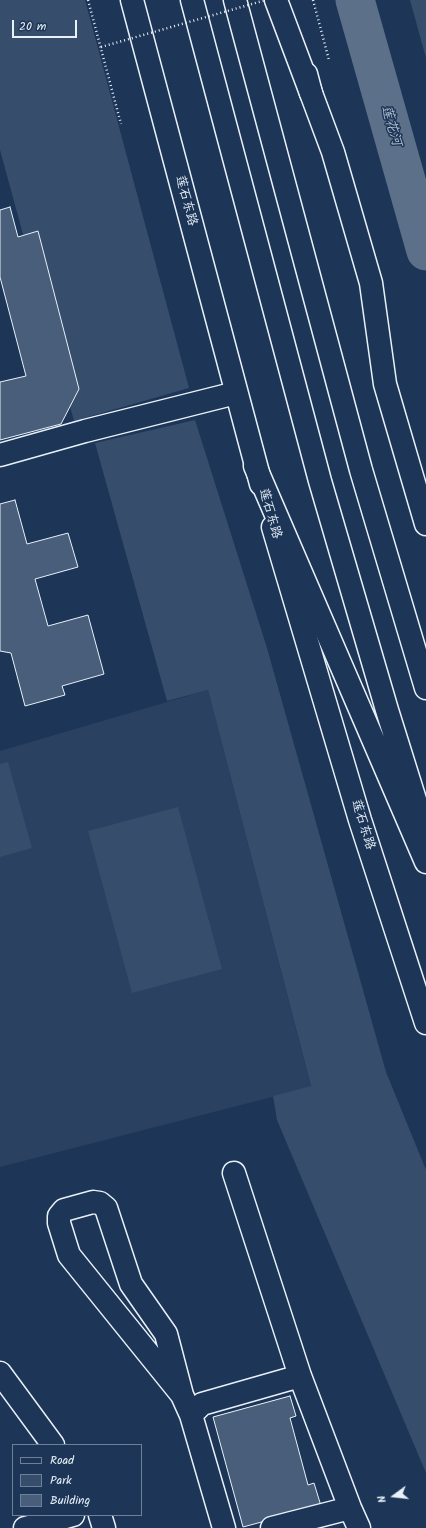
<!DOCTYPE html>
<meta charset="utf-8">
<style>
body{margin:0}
#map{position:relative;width:426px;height:1528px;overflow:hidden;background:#1d3557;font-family:Kalam,sans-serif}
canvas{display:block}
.legend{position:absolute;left:12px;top:1444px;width:130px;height:72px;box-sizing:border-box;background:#1d3557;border:1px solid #6e8097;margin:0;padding:5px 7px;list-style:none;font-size:12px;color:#e8f1f8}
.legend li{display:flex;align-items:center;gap:8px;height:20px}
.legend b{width:20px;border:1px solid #6e8097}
.north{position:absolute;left:374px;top:1476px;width:40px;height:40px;-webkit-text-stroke:3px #1d3557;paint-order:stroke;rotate:255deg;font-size:11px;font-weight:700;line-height:16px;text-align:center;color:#e8f1f8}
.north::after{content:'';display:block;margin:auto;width:14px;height:18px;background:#e8f1f8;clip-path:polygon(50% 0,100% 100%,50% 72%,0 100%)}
.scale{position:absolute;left:12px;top:20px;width:65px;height:18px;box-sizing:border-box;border:2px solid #e8f1f8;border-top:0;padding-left:5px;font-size:12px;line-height:14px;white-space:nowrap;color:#e8f1f8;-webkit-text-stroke:3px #1d3557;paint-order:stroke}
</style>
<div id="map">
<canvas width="426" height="1528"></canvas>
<ul class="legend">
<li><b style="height:5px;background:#1d3557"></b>Road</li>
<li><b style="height:11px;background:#374d6c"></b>Park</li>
<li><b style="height:11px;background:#495e7a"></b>Building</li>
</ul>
<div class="north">N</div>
<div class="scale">20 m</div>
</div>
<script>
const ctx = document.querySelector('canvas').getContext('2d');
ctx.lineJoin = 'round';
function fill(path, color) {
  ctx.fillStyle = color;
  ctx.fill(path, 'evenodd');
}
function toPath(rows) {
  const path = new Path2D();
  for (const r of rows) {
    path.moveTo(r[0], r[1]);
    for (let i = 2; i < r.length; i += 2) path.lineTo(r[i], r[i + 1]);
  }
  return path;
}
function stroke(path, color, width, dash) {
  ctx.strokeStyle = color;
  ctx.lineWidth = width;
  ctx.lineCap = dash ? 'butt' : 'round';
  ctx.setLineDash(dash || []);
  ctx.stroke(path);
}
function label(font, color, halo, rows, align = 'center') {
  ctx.font = font + ' Kalam,"LXGW WenKai TC",sans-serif';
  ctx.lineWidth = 3;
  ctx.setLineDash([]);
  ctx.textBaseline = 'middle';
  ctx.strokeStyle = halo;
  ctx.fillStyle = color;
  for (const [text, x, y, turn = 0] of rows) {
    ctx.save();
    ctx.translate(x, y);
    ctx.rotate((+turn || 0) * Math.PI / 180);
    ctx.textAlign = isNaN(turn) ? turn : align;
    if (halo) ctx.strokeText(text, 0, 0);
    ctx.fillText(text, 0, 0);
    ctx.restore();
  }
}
fill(toPath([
 [208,690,311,1087,0,1167,0,751]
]), '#2a4162');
fill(toPath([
 [0,0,85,0,189,388,74,421,0,150],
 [410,0,426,0,426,58],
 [195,420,267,648,386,1072,426,1170,426,1473,277,1120,273,1096,311,1086,208,690,167,701,95,443],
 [8,762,32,848,0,857,0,764],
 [178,807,222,969,132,993,88,831]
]), '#374d6c');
stroke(toPath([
 [355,0,426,251]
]), '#5d7089', 39);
const building = toPath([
 [10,207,18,237,38,231,79,389,61,424,0,440,0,382,26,376,0,277,0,210,10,207],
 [15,500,27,544,68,533,78,567,35,579,48,626,88,615,104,674,62,686,65,695,25,706,11,653,0,651,0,504,15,500],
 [290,1396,296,1416,290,1418,308,1485,314,1483,321,1506,243,1527,213,1417,290,1396]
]);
fill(building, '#495e7a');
stroke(building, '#e8f1f8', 1);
const street = toPath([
 [0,455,85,431,236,393],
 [234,1173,300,1376,350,1508,359,1528],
 [182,1395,166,1334,131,1284,106,1208,100,1203,93,1202,64,1210,59,1216,59,1223,69,1255,182,1395,191,1415],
 [25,1528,73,1515],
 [224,1528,191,1415,202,1404,300,1376],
 [272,1528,350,1508]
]);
const secondary = toPath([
 [132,0,261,484],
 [306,74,311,93,333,152,371,283,385,384,426,524],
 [273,527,360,820,426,1023],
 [0,1373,53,1445],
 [100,1515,104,1528]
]);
const highway = toPath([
 [192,0,320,481,387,710,426,835],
 [235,0,361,470,426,688],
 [276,0,311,93],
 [255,466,426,862]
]);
stroke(street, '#e8f1f8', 25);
stroke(secondary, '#e8f1f8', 25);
stroke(highway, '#e8f1f8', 25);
stroke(toPath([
 [88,0,121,124],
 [313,0,329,60]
]), '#e8f1f8', 2.5, [1, 3]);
stroke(street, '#1d3557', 22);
stroke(secondary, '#1d3557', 22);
stroke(highway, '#1d3557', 22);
stroke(toPath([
 [101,47,266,0]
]), '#e8f1f8', 2.5, [1, 3]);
label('13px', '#e8f1f8', '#1d3557', [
 ["莲石东路",185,201,75],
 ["莲石东路",269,514,74],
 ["莲石东路",362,825,73]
]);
label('italic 14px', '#b7c4d1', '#1d3557', [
 ["莲花河",390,126,74]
]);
</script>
